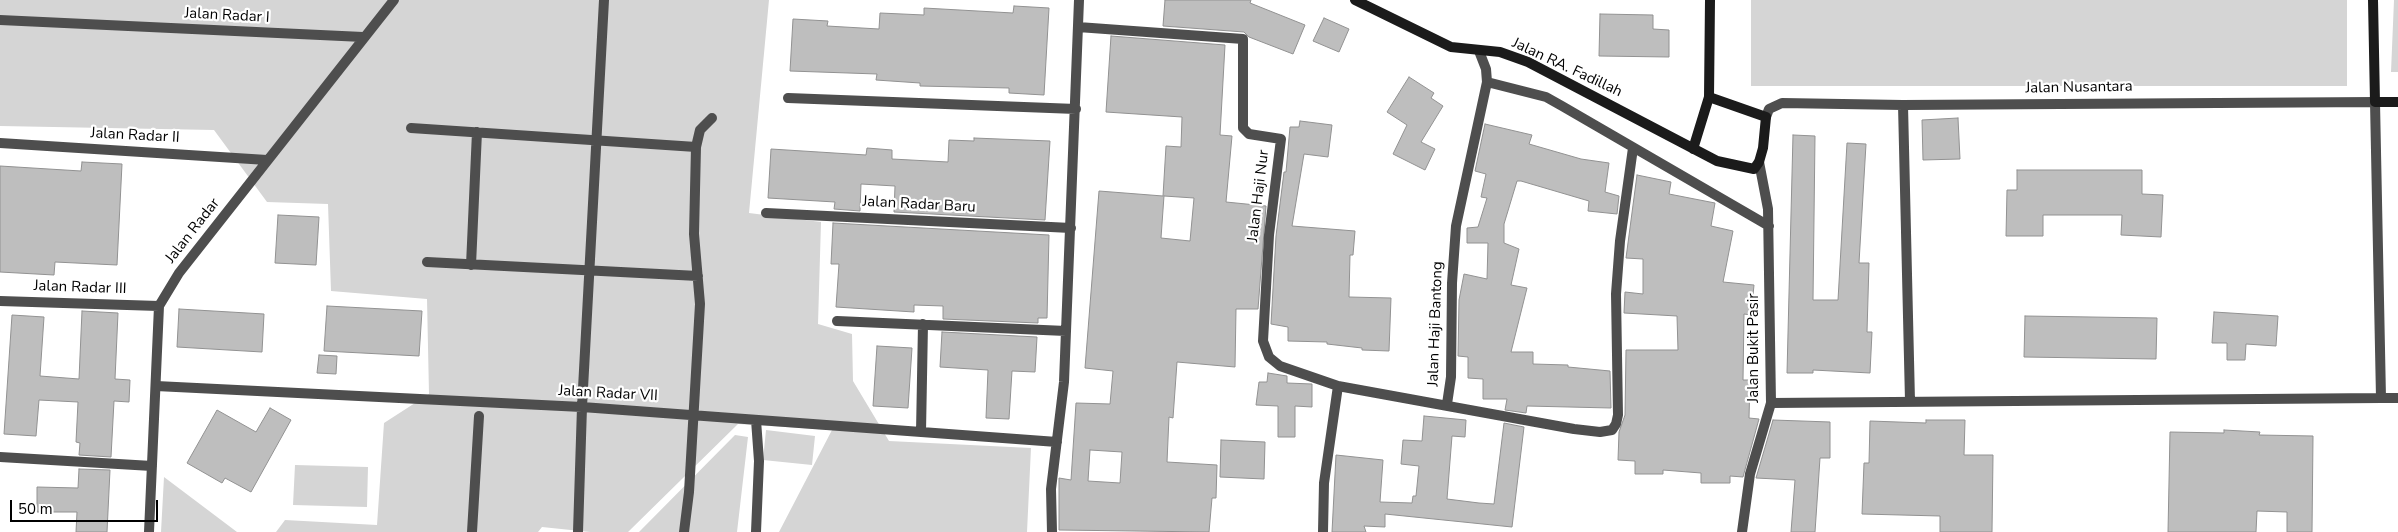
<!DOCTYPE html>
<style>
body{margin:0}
#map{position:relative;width:2398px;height:532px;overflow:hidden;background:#fff;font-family:"Nunito Sans",sans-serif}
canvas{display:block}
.scale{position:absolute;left:10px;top:500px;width:148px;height:22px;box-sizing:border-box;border:2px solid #000;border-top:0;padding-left:6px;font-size:15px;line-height:18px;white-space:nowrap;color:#000;-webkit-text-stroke:4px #fff;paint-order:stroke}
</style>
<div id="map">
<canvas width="2398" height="532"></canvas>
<div class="scale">50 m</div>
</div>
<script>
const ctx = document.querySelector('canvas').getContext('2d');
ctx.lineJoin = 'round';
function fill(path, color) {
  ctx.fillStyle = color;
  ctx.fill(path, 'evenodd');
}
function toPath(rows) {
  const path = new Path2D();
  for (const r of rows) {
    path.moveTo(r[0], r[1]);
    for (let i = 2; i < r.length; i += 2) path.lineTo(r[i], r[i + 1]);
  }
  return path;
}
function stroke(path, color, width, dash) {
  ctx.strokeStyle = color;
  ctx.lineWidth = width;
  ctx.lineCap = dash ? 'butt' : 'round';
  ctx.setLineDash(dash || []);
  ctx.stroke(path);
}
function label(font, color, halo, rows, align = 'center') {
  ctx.font = font + ' "Nunito Sans",sans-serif';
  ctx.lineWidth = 4.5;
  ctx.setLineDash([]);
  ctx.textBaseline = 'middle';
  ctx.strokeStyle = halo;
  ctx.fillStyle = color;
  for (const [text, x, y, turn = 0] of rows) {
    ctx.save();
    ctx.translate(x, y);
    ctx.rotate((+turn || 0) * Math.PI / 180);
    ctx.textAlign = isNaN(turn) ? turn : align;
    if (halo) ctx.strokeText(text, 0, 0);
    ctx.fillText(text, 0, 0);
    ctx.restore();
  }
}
fill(toPath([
 [0,0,769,0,749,213,821,222,818,324,852,334,853,381,889,441,1031,448,1027,532,779,532,832,430,738,424,628,532,590,532,542,527,538,532,276,532,285,520,377,525,384,423,429,394,427,299,331,291,328,204,267,202,214,130,0,126],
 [1751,0,2347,0,2347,86,1751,86],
 [2394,0,2398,0,2398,72,2391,72],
 [766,430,815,436,812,465,763,460],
 [735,435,748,437,737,532,639,532],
 [295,465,368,467,367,507,293,505],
 [164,477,237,532,161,532]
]), '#d5d5d5');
const building = toPath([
 [1165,0,1251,0,1250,3,1305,25,1293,54,1249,37,1244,32,1163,26,1165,0],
 [1014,6,1049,8,1044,95,1009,93,1009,88,920,86,920,83,876,80,877,74,790,71,793,19,828,21,827,26,879,29,880,13,924,15,924,8,1013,13,1014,6],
 [1600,14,1653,15,1653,29,1669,30,1669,57,1599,56,1600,14],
 [1324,18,1349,29,1339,52,1313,41,1324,18],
 [1111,36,1225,45,1220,135,1232,136,1226,202,1266,206,1258,309,1236,309,1235,367,1177,362,1173,418,1169,417,1167,462,1217,465,1216,498,1212,498,1209,532,1059,530,1059,478,1071,480,1076,403,1110,404,1113,371,1085,368,1099,191,1163,196,1166,146,1181,147,1182,117,1106,112,1111,36],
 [1164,196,1194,198,1190,241,1161,238,1164,196],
 [1090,450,1122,452,1120,483,1088,481,1090,450],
 [1409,77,1434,93,1431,98,1443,106,1421,142,1435,149,1425,170,1393,154,1407,125,1387,112,1409,77],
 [1958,118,1960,159,1923,160,1922,120,1958,118],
 [1300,121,1332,125,1328,157,1304,154,1292,226,1355,231,1353,255,1350,255,1349,297,1391,298,1389,351,1362,350,1362,348,1327,344,1327,342,1288,341,1288,327,1271,324,1276,236,1284,172,1286,172,1290,127,1299,127,1300,121],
 [1485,124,1532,135,1529,144,1581,159,1609,163,1605,192,1619,196,1617,214,1588,211,1589,201,1521,181,1517,181,1504,224,1504,243,1519,249,1511,285,1527,288,1511,352,1533,352,1533,364,1568,365,1568,367,1610,371,1611,408,1527,406,1526,413,1505,410,1507,399,1483,399,1483,379,1468,378,1468,357,1458,356,1459,300,1464,274,1487,279,1488,243,1467,243,1467,228,1478,227,1487,198,1481,197,1486,174,1475,171,1485,124],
 [1793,135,1815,136,1813,300,1838,300,1847,143,1866,144,1859,263,1869,263,1867,332,1872,332,1870,373,1813,370,1813,373,1787,373,1793,135],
 [974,138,1050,141,1045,220,894,212,895,186,861,184,860,211,834,209,835,202,768,198,771,149,866,155,867,148,892,150,892,159,948,162,949,140,974,141,974,138],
 [82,162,122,164,117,265,55,262,54,275,0,272,0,166,81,171,82,162],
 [2017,170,2142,170,2142,194,2163,195,2161,237,2121,235,2122,215,2043,215,2043,236,2006,236,2007,190,2017,190,2017,170],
 [1637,175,1671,182,1669,194,1715,203,1711,226,1733,231,1723,282,1754,285,1751,315,1744,314,1743,380,1750,380,1749,418,1759,419,1743,477,1730,476,1730,483,1701,483,1701,473,1663,470,1663,474,1635,474,1635,461,1618,460,1619,432,1625,415,1626,350,1678,350,1677,316,1624,313,1625,292,1643,294,1643,259,1626,258,1637,175],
 [278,215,319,217,316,265,275,263,278,215],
 [833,223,1049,235,1047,318,1038,318,1038,323,943,319,943,306,914,305,914,312,836,307,839,264,831,264,833,223],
 [327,306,422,311,419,356,324,351,327,306],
 [179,309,264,314,262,352,177,347,179,309],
 [82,311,118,313,115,379,130,380,129,402,114,401,111,457,79,455,80,443,76,442,78,402,39,400,36,436,4,434,12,315,44,317,40,376,79,379,82,311],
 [2214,312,2278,316,2276,346,2246,344,2245,360,2227,360,2227,343,2212,343,2214,312],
 [2025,316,2157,318,2156,359,2024,357,2025,316],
 [942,332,1037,337,1035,372,1012,371,1009,419,986,418,988,370,940,367,942,332],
 [877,346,912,348,908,408,873,406,877,346],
 [319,355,337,356,336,374,317,373,319,355],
 [1268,373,1287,376,1287,383,1312,384,1312,407,1295,406,1295,437,1278,437,1278,406,1256,405,1259,382,1267,382,1268,373],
 [270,408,291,420,251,492,225,478,222,483,187,463,217,410,256,432,270,408],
 [1424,416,1466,420,1465,437,1452,436,1447,499,1479,503,1494,504,1504,423,1524,427,1512,527,1385,514,1385,527,1364,526,1366,532,1332,532,1336,455,1383,460,1380,502,1412,503,1413,496,1416,496,1419,466,1401,464,1403,440,1422,441,1424,416],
 [1773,420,1830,422,1830,458,1820,458,1815,532,1791,532,1795,480,1756,478,1773,420],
 [1926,420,1965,420,1964,455,1993,455,1992,532,1940,532,1940,516,1862,514,1864,463,1869,463,1870,421,1926,423,1926,420],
 [2224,430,2260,432,2259,435,2313,436,2312,532,2287,532,2287,512,2257,511,2256,532,2168,532,2170,432,2224,433,2224,430],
 [1221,440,1265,442,1264,479,1220,477,1221,440],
 [79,469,110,470,107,532,76,532,77,512,37,512,37,487,78,488,79,469]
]);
fill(building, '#bebebe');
stroke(building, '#929292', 1);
stroke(toPath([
 [0,20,363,37],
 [1078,27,1243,39,1243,128,1249,134,1281,139,1269,235,1263,341,1269,357,1280,366,1338,386,1574,429,1600,432,1612,430,1616,424,1618,415,1616,294,1620,241,1633,148],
 [1487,82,1546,97,1562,106,1769,226],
 [788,98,1076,109],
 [1903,105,1910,401],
 [1766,117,1769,109,1782,103,1903,105,2375,102,2381,398,2398,398],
 [411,128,696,147],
 [0,143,267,160],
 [766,213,1071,228],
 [427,262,698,276],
 [471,265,477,132],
 [0,301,159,306],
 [837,321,1066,331],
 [156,386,582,407,1057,442],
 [1771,403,2381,398],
 [1447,404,1451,377,1452,283,1456,226,1487,82,1486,69,1479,51],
 [921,432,923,324],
 [0,457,152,466],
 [149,532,159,306,179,273,394,0],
 [472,532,479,416],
 [578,532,582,407,604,0],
 [684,532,689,492,700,304,694,234,696,147,700,130,712,118],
 [756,532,759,461,756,420],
 [1052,532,1051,489,1064,382,1079,0],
 [1323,532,1324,483,1338,386],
 [1742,532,1750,474,1771,403,1768,209,1759,162]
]), '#4e4e4e', 10);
stroke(toPath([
 [1355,0,1451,47,1500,52,1528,62,1717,161,1754,169,1759,162,1763,148,1766,117,1709,97],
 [2373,0,2375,102,2398,102],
 [1693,149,1709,97,1710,0]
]), '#1b1b1b', 10);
label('15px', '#000', '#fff', [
 ["Jalan Radar I",227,16,3],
 ["Jalan RA. Fadillah",1567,68,25],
 ["Jalan Nusantara",2079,88,-1],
 ["Jalan Radar II",135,136,3],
 ["Jalan Haji Nur",1259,196,-83],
 ["Jalan Radar Baru",919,205,3],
 ["Jalan Radar",193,231,-52],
 ["Jalan Radar III",80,288,2],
 ["Jalan Haji Bantong",1436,324,-88],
 ["Jalan Bukit Pasir",1754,348,-90],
 ["Jalan Radar VII",608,394,3]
]);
</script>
